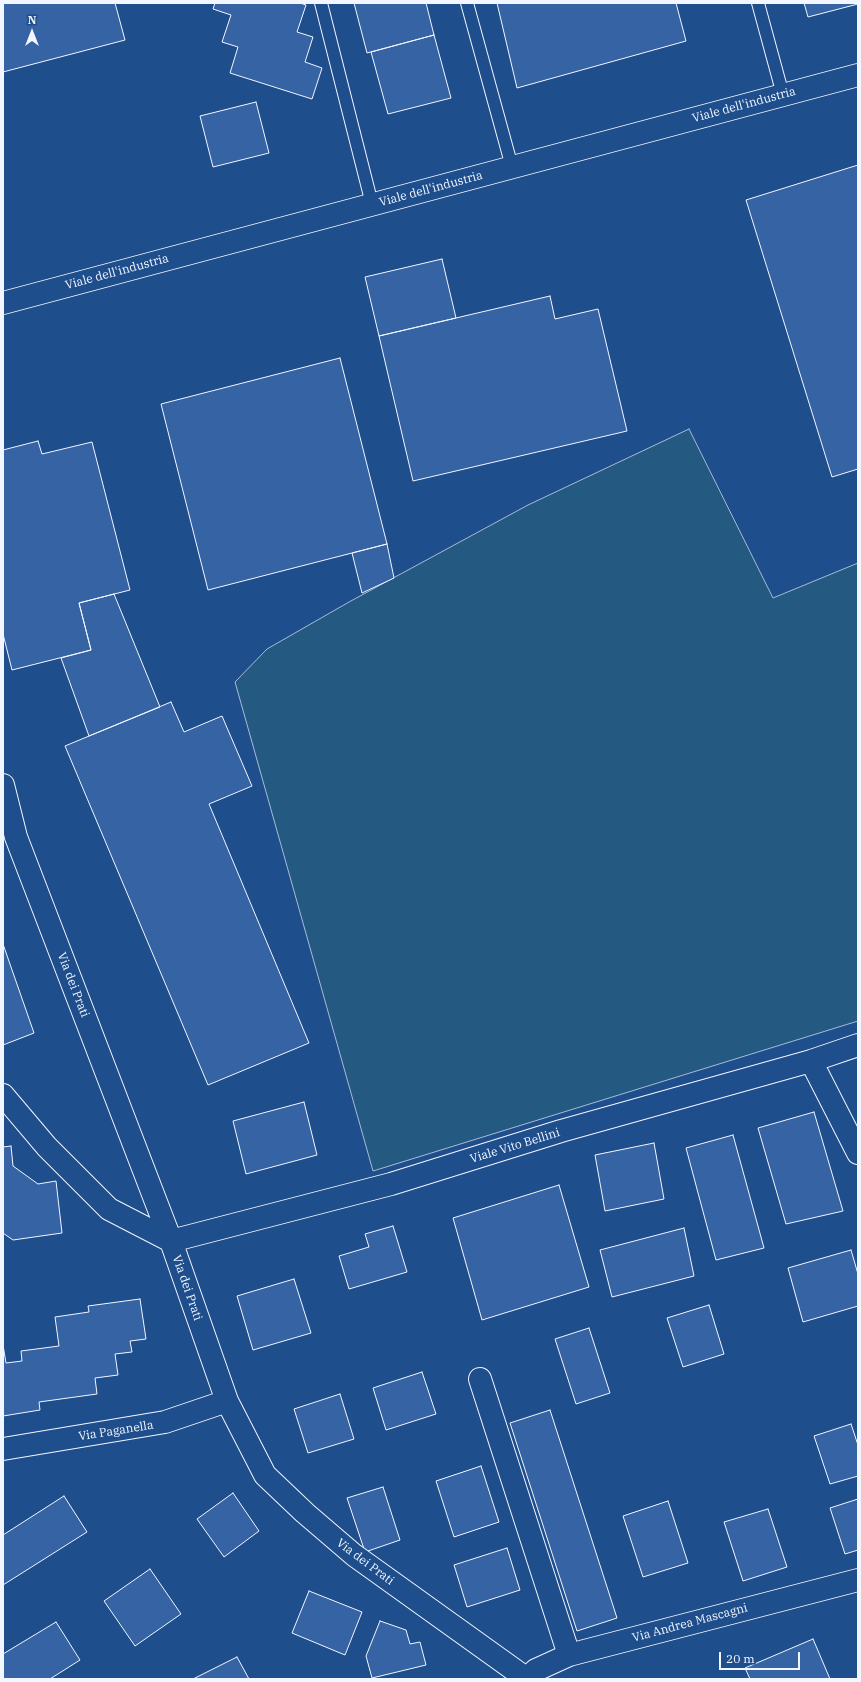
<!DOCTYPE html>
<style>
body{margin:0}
#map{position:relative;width:861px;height:1682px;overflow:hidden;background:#1f4e8c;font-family:"IBM Plex Serif",serif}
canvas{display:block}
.frame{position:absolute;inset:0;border:4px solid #f2f6ff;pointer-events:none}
.north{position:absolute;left:12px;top:12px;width:40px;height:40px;-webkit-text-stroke:3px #1f4e8c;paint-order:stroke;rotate:0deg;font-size:11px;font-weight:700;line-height:16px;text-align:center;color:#f2f6ff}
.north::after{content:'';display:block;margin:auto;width:14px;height:18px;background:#f2f6ff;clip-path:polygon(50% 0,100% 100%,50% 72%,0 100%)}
.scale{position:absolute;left:719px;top:1652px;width:81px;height:18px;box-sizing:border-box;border:2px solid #f2f6ff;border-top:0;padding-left:5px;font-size:12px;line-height:14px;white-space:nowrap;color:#f2f6ff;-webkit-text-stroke:3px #1f4e8c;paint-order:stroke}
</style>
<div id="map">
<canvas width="861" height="1682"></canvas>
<div class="frame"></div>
<div class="north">N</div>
<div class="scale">20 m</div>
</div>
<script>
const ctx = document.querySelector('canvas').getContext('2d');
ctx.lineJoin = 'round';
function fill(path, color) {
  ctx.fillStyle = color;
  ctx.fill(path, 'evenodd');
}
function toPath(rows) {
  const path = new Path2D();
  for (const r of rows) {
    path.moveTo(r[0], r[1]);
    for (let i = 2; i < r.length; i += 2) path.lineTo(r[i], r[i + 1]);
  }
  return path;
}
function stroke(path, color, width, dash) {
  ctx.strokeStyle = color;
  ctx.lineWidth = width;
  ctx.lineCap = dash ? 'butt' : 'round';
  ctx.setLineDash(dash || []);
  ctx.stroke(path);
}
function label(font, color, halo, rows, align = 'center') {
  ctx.font = font + ' "IBM Plex Serif",serif';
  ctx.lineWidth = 3;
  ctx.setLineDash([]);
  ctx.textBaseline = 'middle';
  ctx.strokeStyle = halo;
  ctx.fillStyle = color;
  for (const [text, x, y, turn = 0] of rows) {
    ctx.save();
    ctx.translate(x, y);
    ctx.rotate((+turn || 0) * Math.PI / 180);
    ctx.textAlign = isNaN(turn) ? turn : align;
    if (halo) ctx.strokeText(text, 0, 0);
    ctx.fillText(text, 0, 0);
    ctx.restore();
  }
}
const green = toPath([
 [689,429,773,598,858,563,858,1021,373,1171,235,682,267,649,349,602,528,505,689,429]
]);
fill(green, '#245a82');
stroke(green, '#a8bbd7', 1);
const building = toPath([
 [3,3,115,3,125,40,3,72,3,3],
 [215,3,300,3,306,5,297,32,313,37,305,62,322,68,312,99,230,73,238,47,222,42,231,15,213,9,215,3],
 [354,3,426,3,434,35,367,53,354,3],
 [497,3,676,3,686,41,517,88,497,3],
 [804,3,858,3,858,4,808,17,804,3],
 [434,35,451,98,388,114,371,52,434,35],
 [256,102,269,153,213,167,200,116,256,102],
 [858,165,858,469,832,477,746,200,858,165],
 [442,259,456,318,379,336,365,277,442,259],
 [550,296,555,319,598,309,627,431,413,481,379,336,550,296],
 [340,358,387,544,208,590,161,404,340,358],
 [38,441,42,454,92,442,130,590,79,603,91,650,12,670,3,634,3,450,38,441],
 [387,544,394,578,362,593,352,553,387,544],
 [114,594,160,707,89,736,61,658,91,650,79,603,114,594],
 [171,702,184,732,222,716,252,786,209,804,309,1043,208,1085,65,746,171,702],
 [3,944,34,1033,3,1045,3,944],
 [304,1102,317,1155,246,1174,233,1121,304,1102],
 [814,1112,843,1211,786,1224,758,1128,814,1112],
 [733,1135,764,1248,716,1260,686,1148,733,1135],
 [654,1143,664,1199,605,1211,595,1155,654,1143],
 [11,1146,13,1166,38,1184,56,1181,62,1233,13,1240,3,1233,3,1147,11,1146],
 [559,1185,589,1287,482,1320,453,1218,559,1185],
 [393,1226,407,1272,349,1289,339,1256,369,1247,365,1234,393,1226],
 [684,1228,694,1276,612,1297,600,1250,684,1228],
 [851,1250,858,1274,858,1306,803,1322,788,1268,851,1250],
 [294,1279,311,1333,253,1350,237,1296,294,1279],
 [140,1299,146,1339,130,1341,132,1352,115,1354,118,1375,95,1378,97,1394,39,1402,40,1410,3,1416,3,1345,6,1363,22,1361,21,1351,59,1346,55,1317,89,1312,88,1306,140,1299],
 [709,1305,724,1354,683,1367,667,1318,709,1305],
 [589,1328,610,1393,576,1404,555,1339,589,1328],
 [422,1372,436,1414,386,1430,373,1388,422,1372],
 [340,1394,354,1439,308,1453,294,1409,340,1394],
 [550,1410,617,1618,577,1631,510,1423,550,1410],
 [851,1424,858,1445,858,1476,830,1484,814,1436,851,1424],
 [481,1466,499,1522,454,1537,436,1481,481,1466],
 [383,1487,400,1540,365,1552,347,1498,383,1487],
 [233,1493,259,1531,224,1557,197,1519,233,1493],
 [64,1496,87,1532,3,1585,3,1535,64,1496],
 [858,1499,858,1550,845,1554,830,1508,858,1499],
 [668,1501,688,1563,643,1577,623,1516,668,1501],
 [768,1509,787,1567,743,1581,724,1522,768,1509],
 [507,1548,520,1590,467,1607,454,1565,507,1548],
 [150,1569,181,1614,135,1646,104,1601,150,1569],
 [309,1591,362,1612,345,1655,292,1633,309,1591],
 [380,1621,406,1630,410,1644,420,1642,426,1665,372,1678,366,1656,380,1621],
 [56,1622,80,1660,50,1679,3,1679,3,1654,56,1622],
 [813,1639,830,1679,750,1679,745,1668,813,1639],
 [237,1657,249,1679,193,1679,237,1657]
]);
fill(building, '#3563a3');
stroke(building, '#f2f6ff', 1);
const lane = toPath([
 [321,3,372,204],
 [467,3,512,167],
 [758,3,783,95]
]);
const street = toPath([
 [3,785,16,837,171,1241,227,1401,265,1475,305,1513,354,1555,527,1679],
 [811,1061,858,1153],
 [3,1095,47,1147,109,1209,171,1241,391,1184,561,1131,811,1061,858,1045],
 [480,1379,569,1655],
 [3,1449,165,1422,227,1401],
 [527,1678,536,1670,569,1655,858,1580]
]);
const secondary = toPath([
 [3,303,858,75]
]);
stroke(lane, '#f2f6ff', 14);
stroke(street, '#f2f6ff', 24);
stroke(secondary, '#f2f6ff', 24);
stroke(lane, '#1f4e8c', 12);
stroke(street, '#1f4e8c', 22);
stroke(secondary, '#1f4e8c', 22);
label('12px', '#f2f6ff', '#1f4e8c', [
 ["Viale dell'industria",744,105,-15],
 ["Viale dell'industria",431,189,-15],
 ["Viale dell'industria",117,272,-15],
 ["Via dei Prati",73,985,69],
 ["Viale Vito Bellini",515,1146,-17],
 ["Via dei Prati",187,1288,71],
 ["Via Paganella",116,1431,-9],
 ["Via dei Prati",365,1562,37],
 ["Via Andrea Mascagni",690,1623,-15]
]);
</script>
